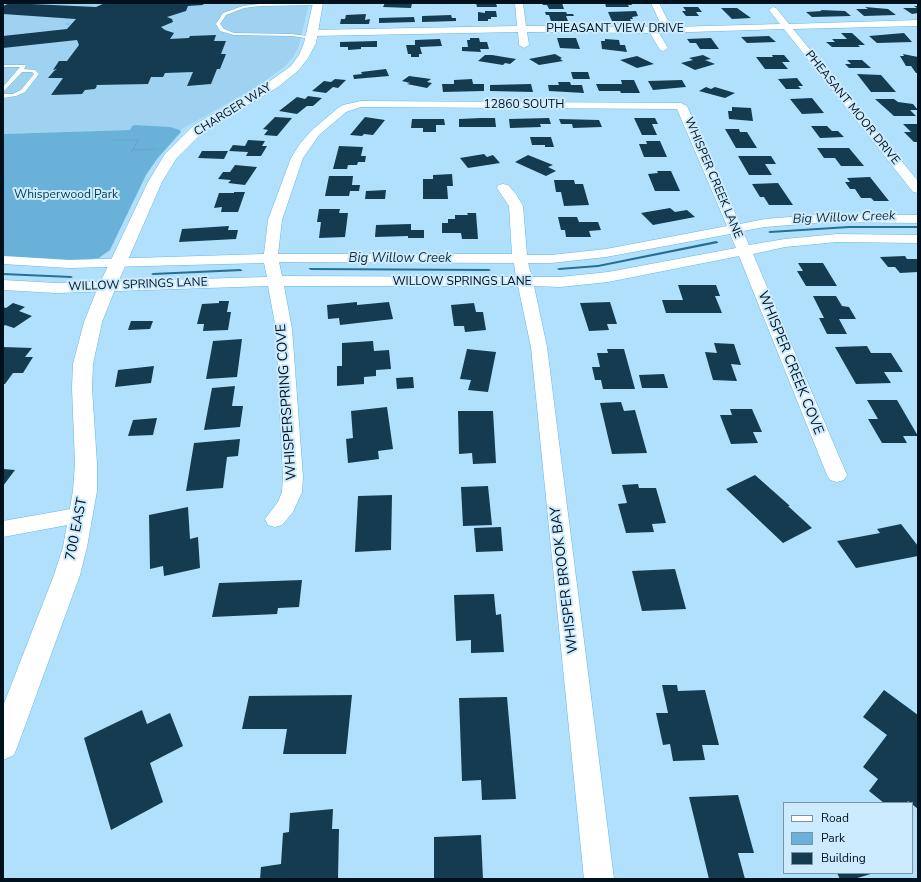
<!DOCTYPE html>
<style>
body{margin:0}
#map{position:relative;width:921px;height:882px;overflow:hidden;background:#b1e0fd;font-family:"Nunito Sans",sans-serif}
canvas{display:block}
.frame{position:absolute;inset:0;border:4px solid #00111e;pointer-events:none}
.legend{position:absolute;left:783px;top:802px;width:130px;height:72px;box-sizing:border-box;background:#ccebfe;border:1px solid #7a94a4;margin:0;padding:5px 7px;list-style:none;font-size:12px;color:#00111e}
.legend li{display:flex;align-items:center;gap:8px;height:20px}
.legend b{width:20px;border:1px solid #7a94a4}
</style>
<div id="map">
<canvas width="921" height="882"></canvas>
<div class="frame"></div>
<ul class="legend">
<li><b style="height:5px;background:#fff"></b>Road</li>
<li><b style="height:11px;background:#6ab1da"></b>Park</li>
<li><b style="height:11px;background:#143b50"></b>Building</li>
</ul>
</div>
<script>
const ctx = document.querySelector('canvas').getContext('2d');
ctx.lineJoin = 'round';
function fill(path, color) {
  ctx.fillStyle = color;
  ctx.fill(path, 'evenodd');
}
function toPath(rows) {
  const path = new Path2D();
  for (const r of rows) {
    path.moveTo(r[0], r[1]);
    for (let i = 2; i < r.length; i += 2) path.lineTo(r[i], r[i + 1]);
  }
  return path;
}
function stroke(path, color, width, dash) {
  ctx.strokeStyle = color;
  ctx.lineWidth = width;
  ctx.lineCap = dash ? 'butt' : 'round';
  ctx.setLineDash(dash || []);
  ctx.stroke(path);
}
function label(font, color, halo, rows, align = 'center') {
  ctx.font = font + ' "Nunito Sans",sans-serif';
  ctx.lineWidth = 4;
  ctx.setLineDash([]);
  ctx.textBaseline = 'middle';
  ctx.strokeStyle = halo;
  ctx.fillStyle = color;
  for (const [text, x, y, turn = 0] of rows) {
    ctx.save();
    ctx.translate(x, y);
    ctx.rotate((+turn || 0) * Math.PI / 180);
    ctx.textAlign = isNaN(turn) ? turn : align;
    if (halo) ctx.strokeText(text, 0, 0);
    ctx.fillText(text, 0, 0);
    ctx.restore();
  }
}
fill(toPath([
 [3,3,309,3,299,46,293,57,284,67,257,87,180,130,163,127,135,125,132,126,130,130,3,134]
]), '#9fd2f1');
fill(toPath([
 [135,125,170,127,180,130,181,132,157,159,146,175,110,250,99,258,80,261,3,256,3,134,130,130,132,126]
]), '#6ab1da');
fill(toPath([
 [849,226,918,226,918,228,849,228,770,233,768,232,770,231,849,226],
 [716,241,718,242,718,243,598,267,559,270,557,269,559,268,598,265,716,241],
 [309,268,489,269,491,270,489,271,311,270,309,269,309,268],
 [240,269,242,270,242,271,153,275,151,274,153,273,240,269],
 [3,273,71,276,73,277,71,278,3,275,3,273]
]), '#276f95');
fill(toPath([
 [10,3,96,7,105,3,204,3,203,5,188,6,186,11,167,17,172,19,173,22,161,27,165,30,174,33,170,39,189,38,190,36,216,35,214,41,226,41,221,54,226,54,220,69,217,69,211,84,187,86,193,72,165,73,163,77,151,77,148,84,96,85,97,86,95,89,85,90,82,94,51,95,63,78,48,78,54,71,57,69,53,70,59,61,67,61,79,45,77,40,3,48,3,36,67,29,76,19,3,14,3,6],
 [385,3,412,3,411,8,383,7],
 [476,3,496,3,497,7,477,7],
 [542,3,562,3,564,9,549,9,547,5,543,5],
 [605,3,631,3,632,5,628,5,629,7,606,7],
 [914,6,918,6,918,13,912,14,903,8,917,8],
 [683,7,698,7,702,12,696,12,699,16,686,16,682,11,686,11],
 [865,7,888,9,896,15,864,16,856,9,868,9],
 [721,8,737,8,751,18,732,19],
 [820,10,845,11,851,16,812,17,806,12,822,11],
 [485,11,496,11,497,17,491,17,491,19,488,19,488,21,478,21,478,12,485,13],
 [636,11,638,16,632,17,633,19,630,19,631,21,612,21,608,12],
 [545,12,566,12,567,14,573,14,574,16,566,16,568,21,551,21,549,15,546,15],
 [366,14,365,20,370,19,369,24,340,24,341,19,345,19,346,15],
 [451,15,452,18,456,18,456,21,422,22,422,16],
 [414,17,415,22,379,23,379,18],
 [841,33,852,33,865,45,858,45,860,47,832,47,826,42,835,42,832,39,847,39],
 [904,33,912,42,877,43,869,36],
 [769,36,776,42,747,43,741,37],
 [470,38,479,38,480,42,487,42,489,49,480,49,481,52,462,51,462,47,468,47,467,40,470,40],
 [557,38,576,38,580,49,560,48],
 [711,38,719,49,700,49,696,43,690,43,687,39],
 [440,39,442,46,420,47,422,54,419,54,419,57,411,57,411,54,408,54,406,45,415,45,415,40],
 [605,39,619,40,620,45,625,45,627,52,602,49,601,41,605,41],
 [377,41,377,47,361,47,361,49,348,50,348,47,340,47,340,42],
 [555,54,562,58,560,59,563,61,539,65,529,59],
 [903,54,918,57,918,73,916,73,911,66,906,66,900,56,904,56],
 [485,55,492,55,516,59,510,64,505,63,503,65,478,61],
 [703,55,711,59,705,60,715,64,695,70,681,63,693,60,689,58],
 [772,55,784,55,790,62,782,62,788,69,765,69,756,57,773,57],
 [637,56,654,64,637,68,620,60],
 [847,60,862,60,871,68,849,68,845,64,851,64],
 [386,69,389,76,354,79,353,75,362,74,361,72],
 [571,72,588,72,590,79,573,79],
 [857,74,881,75,896,92,871,92],
 [409,76,431,79,427,82,432,83,427,88,407,84,410,83,402,81],
 [797,78,803,86,798,86,801,89,786,89,778,79],
 [335,79,346,80,338,88,333,87,326,93,312,91,324,81,331,82],
 [472,79,473,84,484,84,484,91,443,92,442,84,454,84,454,80],
 [621,80,634,80,640,93,621,93,620,91,599,91,596,84,622,84],
 [682,80,686,87,653,90,648,81],
 [558,82,570,82,571,85,582,85,584,93,549,91,548,85,559,85],
 [531,84,533,92,490,91,490,85],
 [706,87,711,89,715,87,735,93,725,98,699,91],
 [308,96,322,98,313,106,307,106,297,114,279,111,297,97,305,99],
 [812,98,824,113,802,114,790,99],
 [875,99,894,99,898,102,913,104,918,110,910,110,916,116,894,116],
 [732,107,751,108,753,121,729,119,728,111,732,111],
 [275,117,292,118,277,136,264,135,268,130,263,129],
 [365,117,385,120,373,135,364,134,362,136,350,135],
 [481,118,495,118,496,127,459,127,459,119],
 [549,118,551,124,540,124,541,127,510,128,509,119],
 [634,118,655,118,658,124,652,124,657,135,642,135],
 [412,119,444,119,445,125,436,125,436,132,423,132,423,128,411,128],
 [559,119,599,120,602,127,573,128,572,124,561,124],
 [903,124,918,124,918,142,914,142,904,132,911,132],
 [811,126,827,126,832,131,838,131,844,137,820,138],
 [725,129,739,129,740,132,747,132,757,148,736,148],
 [530,137,551,137,554,147,545,147,545,145,532,145],
 [248,140,265,141,262,146,267,146,261,156,246,156,248,152,229,151,233,145,245,146],
 [646,141,660,141,667,157,644,157,639,144,647,144],
 [339,146,363,147,361,156,366,156,365,162,358,162,357,165,348,165,347,169,333,169],
 [817,148,849,148,864,166,841,166,835,158,824,158],
 [202,151,228,151,224,159,198,158],
 [484,154,487,157,493,155,500,163,468,168,460,158],
 [528,155,553,165,548,167,556,171,546,176,515,162],
 [738,156,771,156,776,164,765,164,772,175,749,175],
 [235,165,257,167,245,185,228,183,231,180,218,179,223,172,230,172],
 [657,171,671,171,680,191,655,191,648,174,658,173],
 [452,174,453,186,447,186,448,199,423,199,423,179,433,179,433,175],
 [329,176,353,176,352,185,360,185,359,191,350,191,349,196,325,196],
 [870,177,889,201,874,201,871,198,861,198,855,189,850,189,845,182,850,182,847,178],
 [554,180,574,180,575,184,583,184,589,205,564,206,561,192,556,192],
 [778,183,793,205,769,205,764,197,760,197,752,184],
 [386,190,385,199,365,199,366,191],
 [234,192,245,192,238,212,221,212,222,207,214,208,219,193,234,193],
 [670,208,675,212,687,210,695,217,653,225,641,213],
 [319,209,340,209,339,213,348,213,345,237,319,238,321,222,317,222],
 [467,213,476,213,478,239,462,239,461,233,442,233,442,223,448,223,448,219,455,219,455,215,468,215],
 [558,217,577,217,579,222,598,222,601,230,589,231,591,237,566,237,565,230,561,230],
 [411,224,411,230,424,230,424,238,408,238,408,236,375,237,376,225],
 [229,226,228,230,238,230,236,239,179,242,182,229],
 [905,256,907,259,918,259,918,272,900,273,895,267,888,267,880,257],
 [798,263,823,263,837,286,806,286,797,271,803,271],
 [678,285,716,285,720,296,715,296,722,313,666,313,662,300,683,300],
 [813,296,836,296,842,306,849,307,856,319,839,319,847,334,827,334,819,318,824,318],
 [219,301,229,301,227,312,231,312,228,330,203,331,204,324,197,324,202,304,219,303],
 [357,302,357,305,389,302,393,319,340,325,339,318,328,319,327,305],
 [610,302,617,324,607,324,609,330,589,331,580,303],
 [13,303,25,307,19,311,32,316,14,328,5,325,3,327,3,307,6,308],
 [474,303,476,312,483,312,486,330,465,332,464,326,454,326,451,305],
 [131,321,153,321,150,329,128,330],
 [242,339,237,377,206,379,213,341],
 [373,341,374,351,389,350,391,369,376,370,376,376,364,377,364,384,337,386,337,366,342,366,342,343],
 [714,343,734,344,741,365,731,364,737,381,713,380,705,352,717,353],
 [867,346,871,353,891,353,903,372,884,372,891,383,856,384,835,347],
 [3,347,32,348,25,357,33,357,23,373,13,373,5,384,3,384],
 [467,349,496,352,488,392,468,390,471,380,460,379],
 [607,349,624,349,635,389,603,389,601,380,595,380,592,367,600,367,597,353,608,353],
 [154,366,151,383,115,387,118,370],
 [664,374,668,388,642,388,639,375],
 [413,377,414,388,397,389,396,378],
 [235,386,232,406,243,406,240,427,204,430,212,388],
 [867,400,897,400,918,436,903,436,907,443,882,443,868,419,878,419],
 [621,402,624,411,635,410,647,453,612,454,600,403],
 [387,407,393,449,378,451,379,459,348,463,346,439,353,438,351,411],
 [730,409,752,409,762,432,753,432,758,443,731,444,720,415,732,415],
 [458,411,493,411,496,463,473,464,472,453,459,454],
 [157,418,153,435,128,436,133,420],
 [240,439,238,456,227,457,223,488,186,491,194,443],
 [3,469,15,470,3,486],
 [755,475,790,506,788,506,812,528,783,543,726,489],
 [638,484,639,488,656,488,666,523,652,524,654,532,626,533,618,504,627,503,622,485],
 [488,486,492,525,463,526,461,487],
 [392,495,391,550,355,552,358,496],
 [188,507,190,539,198,537,200,568,164,576,163,566,150,569,149,515],
 [901,524,918,546,918,556,856,568,837,541,880,533,877,529],
 [501,527,503,551,476,552,474,528],
 [675,569,686,609,642,611,632,571],
 [302,580,299,607,278,608,277,614,212,617,219,583],
 [494,594,496,615,501,614,504,652,471,653,471,640,456,641,454,595],
 [662,685,677,685,678,691,705,690,719,745,702,745,705,760,673,761,670,744,663,745,656,713,668,713],
 [884,690,918,715,918,809,908,801,907,803,884,803,869,791,878,779,863,767,887,735,863,717],
 [352,695,346,754,283,754,287,729,242,729,249,696],
 [507,697,516,799,482,800,481,780,462,781,459,698],
 [142,710,147,724,170,713,183,746,150,763,163,802,111,830,84,738],
 [738,795,754,853,738,853,745,879,709,879,689,797],
 [333,809,332,829,339,829,338,879,260,879,261,867,281,864,283,833,289,832,290,813],
 [481,835,483,879,434,879,434,837],
 [837,873,874,873,854,879,840,879]
]), '#143b50');
const service = toPath([
 [319,3,320,4,318,5,259,6,244,8,226,15,220,24,224,29,234,33,292,34,314,37,312,39,292,36,234,35,220,31,216,24,223,13,243,6,259,4,319,3],
 [3,65,26,65,24,69,35,70,39,74,25,92,16,96,3,98,3,94,13,94,21,90,34,74,32,72,22,72,3,92,3,87,20,67,3,67,3,65]
]);
const minor = toPath([
 [515,3,523,3,526,26,662,27,651,3,659,3,671,27,780,24,769,10,773,7,776,8,789,24,918,20,918,26,793,29,918,181,918,193,913,192,784,29,659,33,668,48,663,51,660,50,650,33,527,32,529,45,524,48,519,45,518,32,312,36,307,33,312,30,517,26,515,3],
 [361,101,681,103,687,106,740,224,765,219,827,214,918,215,918,223,827,222,765,227,743,231,749,245,785,239,837,234,918,235,918,243,837,242,785,247,753,254,847,475,844,480,837,482,830,480,827,475,739,256,608,282,560,287,534,286,547,347,614,879,584,879,531,347,518,286,284,286,292,329,303,477,302,492,293,512,282,525,275,527,268,525,265,519,278,502,282,492,283,477,276,329,268,286,56,293,3,290,3,280,56,283,267,277,264,263,69,268,3,264,3,256,69,260,264,254,268,220,291,158,299,145,311,131,338,108,343,105,361,101],
 [361,107,677,109,727,226,606,249,551,255,527,255,523,206,516,194,508,185,503,184,498,185,497,188,509,206,512,254,278,254,282,220,303,158,319,135,346,112,361,107],
 [730,234,736,248,608,272,560,277,532,277,528,263,551,263,606,257,730,234],
 [279,262,514,263,516,277,282,276,279,262],
 [82,507,89,509,92,515,89,521,3,537,3,521,82,507]
]);
const tertiary = toPath([
 [313,3,323,3,316,43,308,58,299,70,278,87,204,131,176,159,162,182,116,287,102,322,93,364,92,388,97,464,97,491,87,547,80,575,18,745,14,755,3,760,3,706,54,575,63,547,73,491,75,464,72,388,73,364,84,322,98,287,148,182,165,154,194,125,270,81,291,66,299,55,304,43,313,3]
]);
stroke(service, '#64b7e5', 1);
stroke(minor, '#64b7e5', 1);
stroke(tertiary, '#64b7e5', 1);
stroke(toPath([
 [66,24,70,24],
 [113,140,138,140,131,153],
 [133,150,157,149]
]), '#688ba1', 1.5, [0.5, 1.5]);
fill(service, '#fff');
fill(minor, '#fff');
fill(tertiary, '#fff');
label('12px', '#00111e', '#ccebfe', [
 ["PHEASANT VIEW DRIVE",615,29],
 ["12860 SOUTH",524,105],
 ["PHEASANT MOOR DRIVE",852,108,51],
 ["CHARGER WAY",233,110,-32],
 ["WHISPER CREEK LANE",713,178,67],
 ["WILLOW SPRINGS LANE",462,282],
 ["WILLOW SPRINGS LANE",138,285,-2]
]);
label('12px', '#023a53', '#ccebfe', [
 ["Whisperwood Park",66,195]
]);
label('italic 13px', '#1a2e3a', '#ccebfe', [
 ["Big Willow Creek",844,218,-2],
 ["Big Willow Creek",400,259]
]);
label('14px', '#00111e', '#ccebfe', [
 ["WHISPER CREEK COVE",790,363,68],
 ["WHISPERSPRING COVE",287,402,-94],
 ["700 EAST",77,529,-79],
 ["WHISPER BROOK BAY",565,580,-97]
]);
</script>
